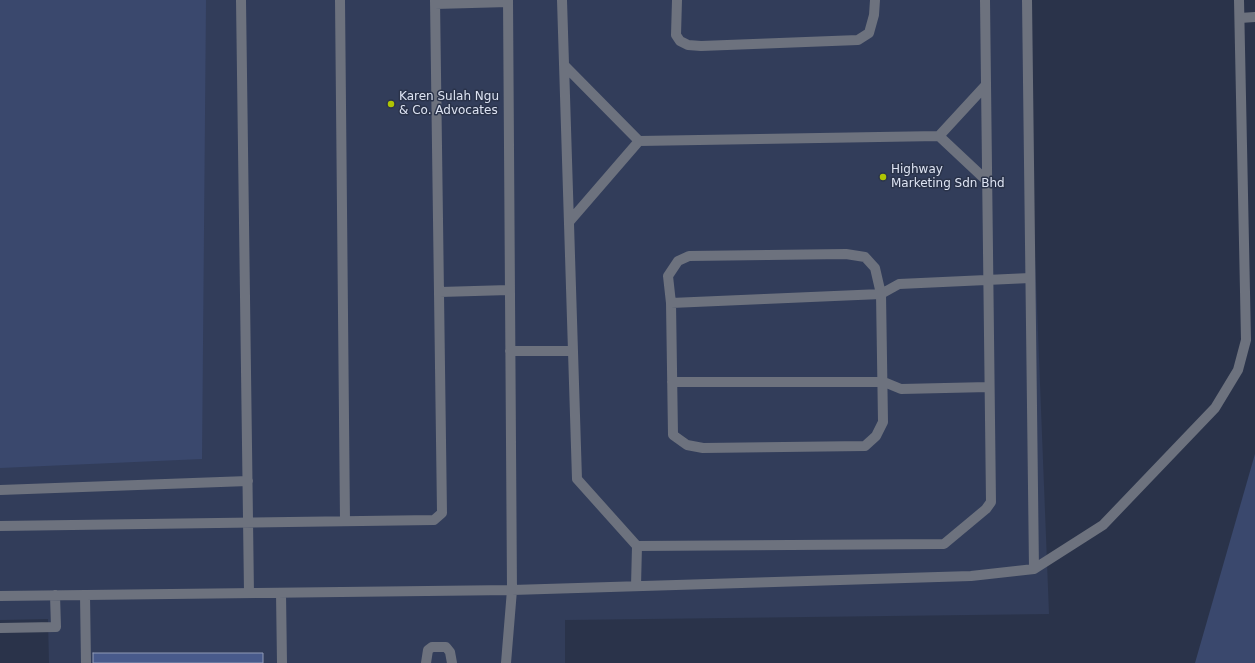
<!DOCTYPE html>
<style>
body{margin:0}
canvas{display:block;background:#2a334a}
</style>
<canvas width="1255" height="663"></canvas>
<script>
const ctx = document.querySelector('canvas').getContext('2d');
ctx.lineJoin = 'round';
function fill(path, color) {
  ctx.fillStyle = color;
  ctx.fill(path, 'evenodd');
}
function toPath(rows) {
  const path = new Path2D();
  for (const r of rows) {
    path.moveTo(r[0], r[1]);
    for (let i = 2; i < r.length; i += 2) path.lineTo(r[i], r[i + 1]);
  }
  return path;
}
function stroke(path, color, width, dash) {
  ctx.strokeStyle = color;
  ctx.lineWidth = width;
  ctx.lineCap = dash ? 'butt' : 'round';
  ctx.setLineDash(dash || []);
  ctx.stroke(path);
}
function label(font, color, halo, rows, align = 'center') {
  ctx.font = font + ' "DejaVu Sans",sans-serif';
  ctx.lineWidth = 3;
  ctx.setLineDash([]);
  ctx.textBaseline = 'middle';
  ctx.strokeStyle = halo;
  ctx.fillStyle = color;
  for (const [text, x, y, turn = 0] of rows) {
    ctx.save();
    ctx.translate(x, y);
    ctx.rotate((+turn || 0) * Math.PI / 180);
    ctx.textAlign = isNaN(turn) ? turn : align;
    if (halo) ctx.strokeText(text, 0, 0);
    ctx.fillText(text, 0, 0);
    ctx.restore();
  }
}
fill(toPath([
 [0,0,1025,0,1049,614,565,620,565,663,49,663,48,619,0,620]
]), '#323d5a');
fill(toPath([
 [0,0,206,0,202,459,0,468],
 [1255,454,1255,663,1195,663]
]), '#3a486d');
const building = toPath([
 [93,653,263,653,263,663,93,663,93,653]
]);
fill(building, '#485a8b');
stroke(building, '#8f9ab6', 1);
stroke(toPath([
 [241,0,249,593],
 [340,0,345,521],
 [562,0,577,479,637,546,636,586],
 [677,0,676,35,680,41,688,45,701,46,858,40,869,33,874,15,875,0],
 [1027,0,1034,569],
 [435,4,508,2],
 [1240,18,1255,17],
 [564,65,639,141,939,136,987,181],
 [939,136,986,85],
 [569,222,639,141],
 [846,254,865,257,875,268,881,294,883,422,876,436,865,446,703,448,687,445,673,435,671,303,668,276,678,261,689,256,846,254],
 [440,292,509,290],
 [671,303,881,294,899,284,1030,278],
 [510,351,572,351],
 [672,382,884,382,901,389,989,387],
 [0,490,248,481],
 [0,526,434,520,442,513,435,0],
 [637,546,944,544,986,509,991,502,985,0],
 [281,593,282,663],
 [85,595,86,663],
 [0,596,512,590,971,576,1034,569,1103,525,1215,408,1238,370,1246,340,1239,0],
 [0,628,56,627,55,595],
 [426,663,428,650,432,647,446,647,450,652,452,663],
 [506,663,512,590,508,0]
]), '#6d727e', 10);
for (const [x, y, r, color] of [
 [391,104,4,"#afc504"],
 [883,177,4,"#afc504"]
]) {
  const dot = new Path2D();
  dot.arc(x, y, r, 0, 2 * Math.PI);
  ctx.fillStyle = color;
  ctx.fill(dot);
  stroke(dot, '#2a334a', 1.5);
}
label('12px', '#dde3f2', '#2a334a', [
 ["Karen Sulah Ngu",399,97],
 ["& Co. Advocates",399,111],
 ["Highway",891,170],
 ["Marketing Sdn Bhd",891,184]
], 'left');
</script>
